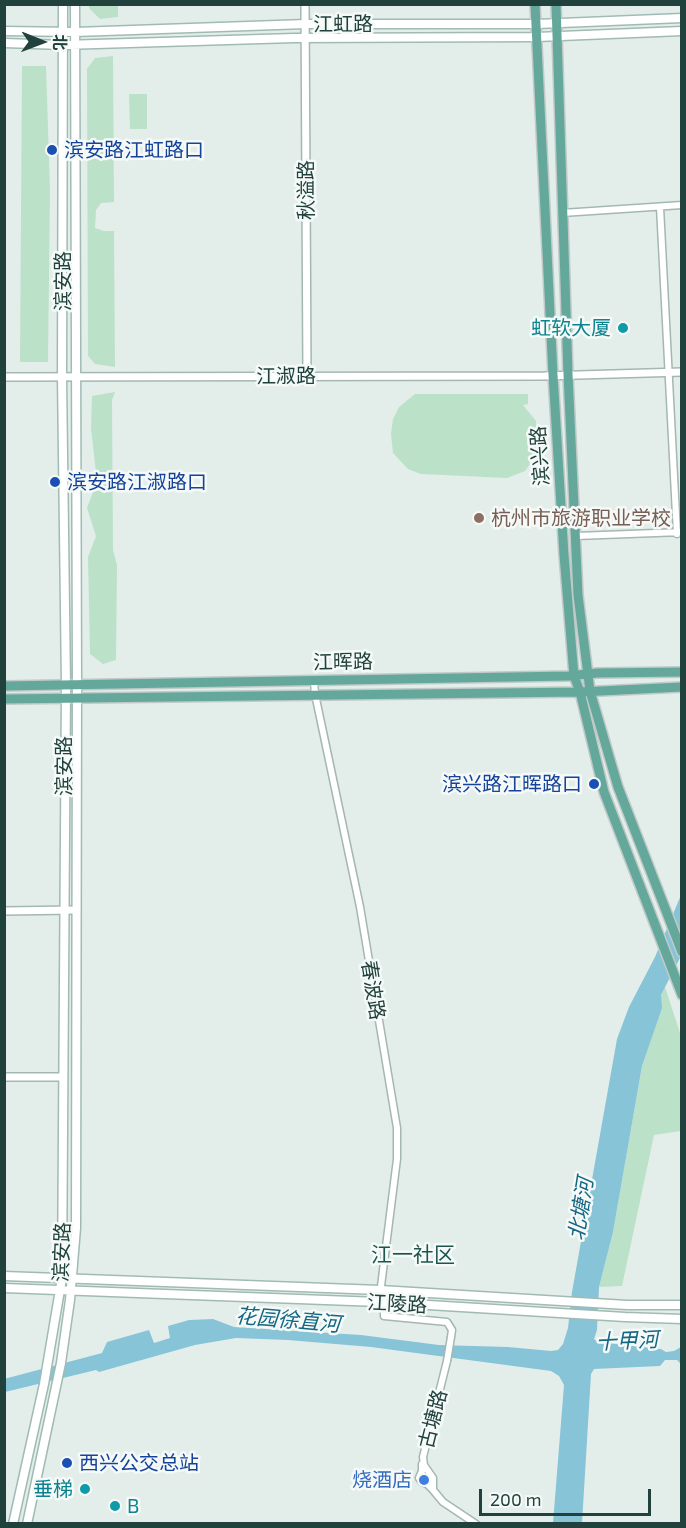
<!DOCTYPE html>
<meta charset="utf-8">
<style>
body{margin:0}
#map{position:relative;width:686px;height:1528px;overflow:hidden;background:#e3eeea;font-family:"Exo 2","Noto Sans SC",sans-serif}
canvas{display:block}
.frame{position:absolute;inset:0;border:6px solid #21423c;pointer-events:none}
.north{position:absolute;left:12px;top:12px;width:60px;height:60px;-webkit-text-stroke:4px #f5faf8;paint-order:stroke;rotate:91deg;font-size:16px;font-weight:700;line-height:24px;text-align:center;color:#21423c}
.north::after{content:'';display:block;margin:auto;width:21px;height:27px;background:#21423c;clip-path:polygon(50% 0,100% 100%,50% 72%,0 100%)}
.scale{position:absolute;left:479px;top:1489px;width:172px;height:27px;box-sizing:border-box;border:3px solid #21423c;border-top:0;padding-left:8px;font-size:18px;line-height:21px;white-space:nowrap;color:#21423c;-webkit-text-stroke:4px #f5faf8;paint-order:stroke}
</style>
<div id="map">
<canvas width="686" height="1528"></canvas>
<div class="frame"></div>
<div class="north">北</div>
<div class="scale">200 m</div>
</div>
<script>
const ctx = document.querySelector('canvas').getContext('2d');
ctx.lineJoin = 'round';
function fill(path, color) {
  ctx.fillStyle = color;
  ctx.fill(path, 'evenodd');
}
function toPath(rows) {
  const path = new Path2D();
  for (const r of rows) {
    path.moveTo(r[0], r[1]);
    for (let i = 2; i < r.length; i += 2) path.lineTo(r[i], r[i + 1]);
  }
  return path;
}
function stroke(path, color, width, dash) {
  ctx.strokeStyle = color;
  ctx.lineWidth = width;
  ctx.lineCap = dash ? 'butt' : 'round';
  ctx.setLineDash(dash || []);
  ctx.stroke(path);
}
function label(font, color, halo, rows, align = 'center') {
  ctx.font = font + ' "Exo 2","Noto Sans SC",sans-serif';
  ctx.lineWidth = 5;
  ctx.setLineDash([]);
  ctx.textBaseline = 'middle';
  ctx.strokeStyle = halo;
  ctx.fillStyle = color;
  for (const [text, x, y, turn = 0] of rows) {
    ctx.save();
    ctx.translate(x, y);
    ctx.rotate((+turn || 0) * Math.PI / 180);
    ctx.textAlign = isNaN(turn) ? turn : align;
    if (halo) ctx.strokeText(text, 0, 0);
    ctx.fillText(text, 0, 0);
    ctx.restore();
  }
}
fill(toPath([
 [89,5,118,5,118,17,100,19,89,8],
 [113,56,114,202,101,203,96,210,95,228,104,231,114,231,115,367,95,364,88,356,87,69,95,58],
 [22,66,46,66,50,190,48,362,20,362],
 [129,94,147,94,147,129,130,129],
 [115,392,112,400,113,550,117,565,116,660,103,664,90,654,88,557,96,536,87,508,97,482,91,428,92,396],
 [415,394,528,394,528,404,523,405,536,421,537,455,525,471,507,478,421,474,408,469,393,453,391,434,393,419,399,407],
 [665,987,681,1036,681,1131,654,1135,622,1286,599,1287,613,1232,642,1066,661,1008,661,996]
]), '#bbe1c8');
fill(toPath([
 [681,895,681,956,661,995,662,1008,642,1066,613,1232,599,1287,597,1330,594,1339,598,1342,661,1349,666,1352,674,1351,681,1347,681,1364,677,1360,665,1360,660,1366,594,1369,591,1374,582,1523,553,1523,564,1385,559,1376,551,1371,371,1347,288,1340,236,1338,195,1345,99,1372,96,1370,5,1392,4,1379,102,1353,107,1342,149,1330,154,1343,170,1338,168,1326,189,1320,213,1319,234,1327,361,1335,439,1345,508,1347,551,1351,558,1350,563,1344,568,1328,572,1292,617,1039,629,1007,655,957]
]), '#87c4d8');
const minor = toPath([
 [660,207,677,534],
 [562,213,682,205],
 [576,536,682,532],
 [314,681,315,694,360,907,397,1128,397,1159,379,1302],
 [384,1303,384,1316,447,1322,452,1330,451,1337],
 [447,1361,423,1457,424,1465,433,1478,433,1490,443,1502,476,1524],
 [422,1464,422,1471,419,1478,422,1482,427,1484,433,1490]
]);
const tertiary = toPath([
 [305,4,307,376],
 [4,377,544,376,682,372],
 [4,911,75,910],
 [4,1077,63,1077]
]);
const secondary = toPath([
 [4,31,75,32,306,24,537,24,682,18],
 [4,43,63,45,294,38,537,37,682,31],
 [4,1276,380,1290,627,1305,682,1305],
 [4,1288,379,1302,625,1317,682,1319],
 [13,1524,44,1384,62,1278,66,686,62,377,63,4],
 [27,1524,61,1363,70,1300,76,1228,77,685,75,4]
]);
const primary = toPath([
 [535,4,553,375,564,555,574,676,580,692,604,792,682,995],
 [556,4,568,374,578,595,590,691,618,787,682,952],
 [4,686,568,676,597,673,682,672],
 [4,699,580,692,682,687]
]);
stroke(minor, '#a5b7b2', 9);
stroke(tertiary, '#a5b7b2', 10);
stroke(secondary, '#a1bbb4', 11);
stroke(primary, '#c1cac8', 12);
stroke(minor, '#fff', 6);
stroke(tertiary, '#fff', 7);
stroke(secondary, '#fff', 8);
stroke(primary, '#64a89c', 9);
const minorBridge = toPath([
 [447,1361,451,1337]
]);
stroke(minorBridge, '#a5b7b2', 9, []);
stroke(minorBridge, '#fff', 6);
for (const [x, y, r, color] of [
 [52,150,6,"#1a4fb4"],
 [623,328,6,"#0f9aa8"],
 [55,482,6,"#1a4fb4"],
 [479,518,6,"#8d6e63"],
 [594,784,6,"#1a4fb4"],
 [67,1463,6,"#1a4fb4"],
 [424,1480,6,"#3f7fe0"],
 [85,1489,6,"#0f9aa8"],
 [115,1506,6,"#0f9aa8"]
]) {
  const dot = new Path2D();
  dot.arc(x, y, r, 0, 2 * Math.PI);
  ctx.fillStyle = color;
  ctx.fill(dot);
  stroke(dot, '#f5faf8', 2);
}
label('20px', '#21423c', '#f5faf8', [
 ["江虹路",343,24],
 ["秋溢路",306,190,-90],
 ["滨安路",63,281,-90],
 ["江淑路",286,376],
 ["滨兴路",540,456,-94],
 ["江晖路",343,662,-1],
 ["滨安路",64,766,-90],
 ["春波路",373,990,81],
 ["滨安路",62,1252,-88],
 ["江陵路",397,1304,3],
 ["古塘路",433,1419,-76]
]);
label('20px', '#164399', '#f5faf8', [
 ["滨安路江虹路口",64,150],
 ["滨安路江淑路口",67,482],
 ["滨兴路江晖路口",582,784,"right"],
 ["西兴公交总站",79,1463]
], 'left');
label('20px', '#0d838f', '#f5faf8', [
 ["虹软大厦",611,328],
 ["垂梯",73,1489],
 ["B",127,1506,"left"]
], 'right');
label('20px', '#785e54', '#f5faf8', [
 ["杭州市旅游职业学校",491,518]
], 'left');
label('20px', '#366cbe', '#f5faf8', [
 ["烧酒店",412,1480]
], 'right');
label('italic 21px', '#156784', '#f5faf8', [
 ["北塘河",581,1209,-81],
 ["花园徐直河",288,1320,5],
 ["十甲河",627,1341,-3]
]);
label('21px', '#1b564d', '#f5faf8', [
 ["江一社区",413,1255]
]);
</script>
